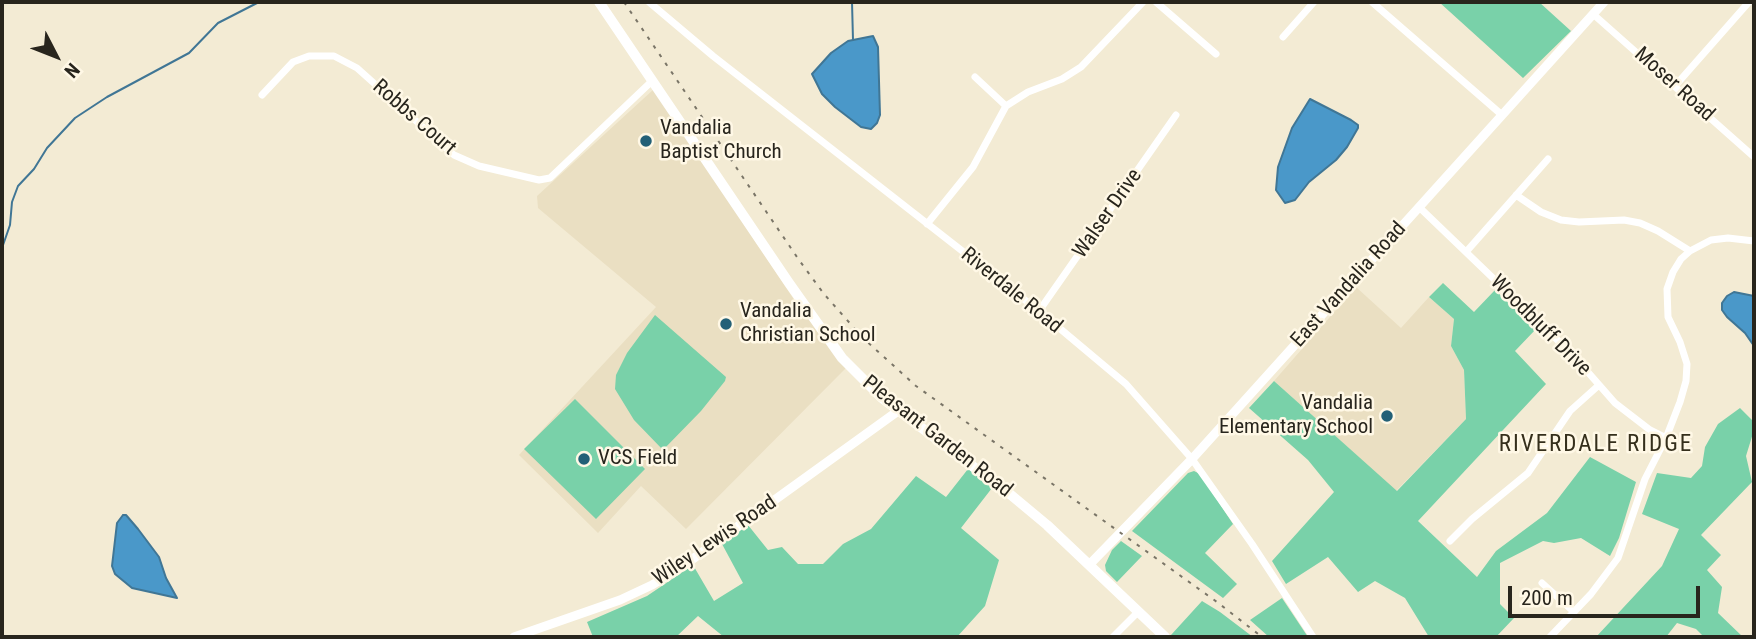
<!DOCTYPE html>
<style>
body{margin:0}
#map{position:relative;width:1756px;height:639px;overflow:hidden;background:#f3ebd4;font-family:"Roboto Condensed",sans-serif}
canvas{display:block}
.frame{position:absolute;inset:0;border:4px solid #28251d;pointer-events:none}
.north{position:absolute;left:21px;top:21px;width:70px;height:70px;-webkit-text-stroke:5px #fff8e6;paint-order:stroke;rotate:132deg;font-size:19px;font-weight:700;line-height:28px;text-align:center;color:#28251d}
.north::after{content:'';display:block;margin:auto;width:24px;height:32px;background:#28251d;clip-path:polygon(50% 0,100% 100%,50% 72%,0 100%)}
.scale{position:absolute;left:1508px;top:586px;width:192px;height:32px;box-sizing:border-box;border:4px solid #28251d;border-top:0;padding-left:9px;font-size:21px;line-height:24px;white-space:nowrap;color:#28251d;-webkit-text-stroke:5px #fff8e6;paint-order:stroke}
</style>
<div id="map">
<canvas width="1756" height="639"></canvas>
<div class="frame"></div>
<div class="north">N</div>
<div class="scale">200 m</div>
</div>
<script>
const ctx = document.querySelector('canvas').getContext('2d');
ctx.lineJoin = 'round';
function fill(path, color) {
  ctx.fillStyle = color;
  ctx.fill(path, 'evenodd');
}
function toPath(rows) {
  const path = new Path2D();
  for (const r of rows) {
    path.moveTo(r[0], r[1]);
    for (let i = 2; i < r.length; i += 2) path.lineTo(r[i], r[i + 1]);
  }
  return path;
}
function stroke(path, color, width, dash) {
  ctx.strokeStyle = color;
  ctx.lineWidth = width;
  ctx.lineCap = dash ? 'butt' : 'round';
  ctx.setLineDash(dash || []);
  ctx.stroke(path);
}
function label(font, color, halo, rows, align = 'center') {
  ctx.font = font + ' "Roboto Condensed",sans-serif';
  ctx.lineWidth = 5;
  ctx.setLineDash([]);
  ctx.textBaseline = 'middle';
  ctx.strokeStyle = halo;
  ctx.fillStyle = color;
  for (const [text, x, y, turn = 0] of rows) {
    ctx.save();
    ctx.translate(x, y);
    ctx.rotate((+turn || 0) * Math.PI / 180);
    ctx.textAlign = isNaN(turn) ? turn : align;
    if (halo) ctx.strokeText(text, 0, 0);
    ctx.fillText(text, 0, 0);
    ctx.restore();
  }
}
fill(toPath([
 [654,89,793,298,846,368,686,529,641,486,598,533,519,455,656,307,538,208,537,196],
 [1356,287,1401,328,1429,297,1454,319,1451,346,1464,370,1466,419,1396,491,1274,381]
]), '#eadfc2');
fill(toPath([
 [1439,2,1539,2,1571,31,1523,78],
 [1443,283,1474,312,1495,290,1536,329,1515,351,1546,384,1418,521,1477,577,1496,551,1547,513,1590,457,1636,482,1619,538,1610,556,1581,538,1554,543,1543,541,1500,563,1500,604,1514,618,1496,637,1429,637,1405,598,1375,581,1358,592,1328,557,1286,584,1272,561,1334,492,1308,460,1249,408,1274,381,1397,491,1466,419,1464,370,1451,346,1454,319,1429,297],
 [655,315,726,377,725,381,701,411,663,450,634,420,615,389,616,375,627,353],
 [575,399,645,469,596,519,524,449],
 [1740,408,1754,422,1754,430,1746,456,1752,482,1701,535,1721,555,1707,570,1722,587,1718,613,1743,637,1704,637,1696,629,1677,623,1666,637,1596,637,1662,566,1679,529,1642,514,1657,473,1691,478,1702,466,1705,447,1718,424],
 [968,469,992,488,961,528,999,560,985,606,957,637,724,637,698,616,676,637,593,637,587,622,647,596,693,565,714,601,743,583,722,544,748,525,768,550,782,547,798,564,823,564,843,544,871,529,916,476,946,497],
 [1194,471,1200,474,1233,524,1205,553,1237,584,1223,598,1132,531,1188,473],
 [1121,541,1142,556,1117,582,1106,571,1105,565,1112,550],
 [1282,598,1308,637,1269,637,1250,620],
 [1202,601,1220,612,1253,637,1174,637,1171,635]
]), '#79d1a9');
const water = toPath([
 [873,36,878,47,880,115,877,123,871,129,861,127,835,107,822,94,812,74,831,53,848,41,873,36],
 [1310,99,1351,120,1358,125,1358,128,1347,147,1336,160,1309,182,1295,200,1285,203,1276,190,1278,167,1292,128,1310,99],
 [1734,292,1754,296,1754,346,1745,333,1727,317,1722,310,1722,303,1727,296,1734,292],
 [123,515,126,515,138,529,159,557,166,578,177,598,132,588,115,574,112,566,117,523,123,515]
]);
fill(water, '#4a98c9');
stroke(water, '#407695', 2);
stroke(toPath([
 [852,2,853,40],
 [2,248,10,225,12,202,18,186,34,169,47,148,75,118,107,97,189,53,218,23,259,2]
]), '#407695', 2);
stroke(toPath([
 [649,2,713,56,1039,311,1126,384,1192,459,1252,544,1313,637],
 [1156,2,1216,54],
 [1372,2,1502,115],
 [1593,14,1754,157],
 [1283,37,1314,2],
 [975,77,1006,106],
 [1675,86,1749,2],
 [262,95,293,62,309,56,334,56,357,68,454,155,479,166,539,180,550,178,652,81],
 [1516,195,1541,212,1561,220,1579,222,1624,220,1640,223,1658,231,1690,251],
 [1419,207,1572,354,1615,403,1650,430,1666,438],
 [927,224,973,167,1006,106,1028,92,1062,79,1081,67,1143,2],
 [1466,252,1548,159],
 [1039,311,1176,115],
 [1450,541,1472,519,1528,473,1570,411,1599,385],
 [1542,583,1574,612],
 [1113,637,1138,612],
 [1550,637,1591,594,1618,558,1645,479,1666,438,1680,402,1686,381,1687,364,1680,342,1668,317,1667,289,1673,272,1681,259,1690,251,1711,240,1728,238,1754,241]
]), '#fff', 7);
stroke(toPath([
 [1090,564,1192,459,1604,2],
 [514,637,620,600,652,585,683,566,898,411]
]), '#fff', 9);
stroke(toPath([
 [599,2,789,283,842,358,882,398,1011,495,1047,525,1165,637]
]), '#fff', 10);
stroke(toPath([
 [624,2,799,260,824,294,863,338,916,386,1217,602,1262,637]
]), '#7a7567', 2, [3.5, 7]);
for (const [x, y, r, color] of [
 [646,141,7,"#236077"],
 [726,324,7,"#236077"],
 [1387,416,7,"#236077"],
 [584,459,7,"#236077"]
]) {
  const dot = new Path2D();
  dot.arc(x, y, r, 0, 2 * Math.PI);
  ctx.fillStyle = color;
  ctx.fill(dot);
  stroke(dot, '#fff8e6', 2.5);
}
label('21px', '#28251d', '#fff8e6', [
 ["Moser Road",1674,85,42],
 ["Robbs Court",414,118,41],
 ["Walser Drive",1108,214,-55],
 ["East Vandalia Road",1349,285,-48],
 ["Riverdale Road",1011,291,39],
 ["Woodbluff Drive",1540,326,45],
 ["Pleasant Garden Road",937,437,38],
 ["Wiley Lewis Road",715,541,-34]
]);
label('21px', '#28251d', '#fff8e6', [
 ["Vandalia",660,129],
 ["Baptist Church",660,153],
 ["Vandalia",740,312],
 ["Christian School",740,336],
 ["Vandalia",1373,404,"right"],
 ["Elementary School",1373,428,"right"],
 ["VCS Field",598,459]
], 'left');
ctx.letterSpacing = '2px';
label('23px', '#352f1c', '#fff8e6', [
 ["RIVERDALE RIDGE",1596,445]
]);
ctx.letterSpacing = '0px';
</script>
